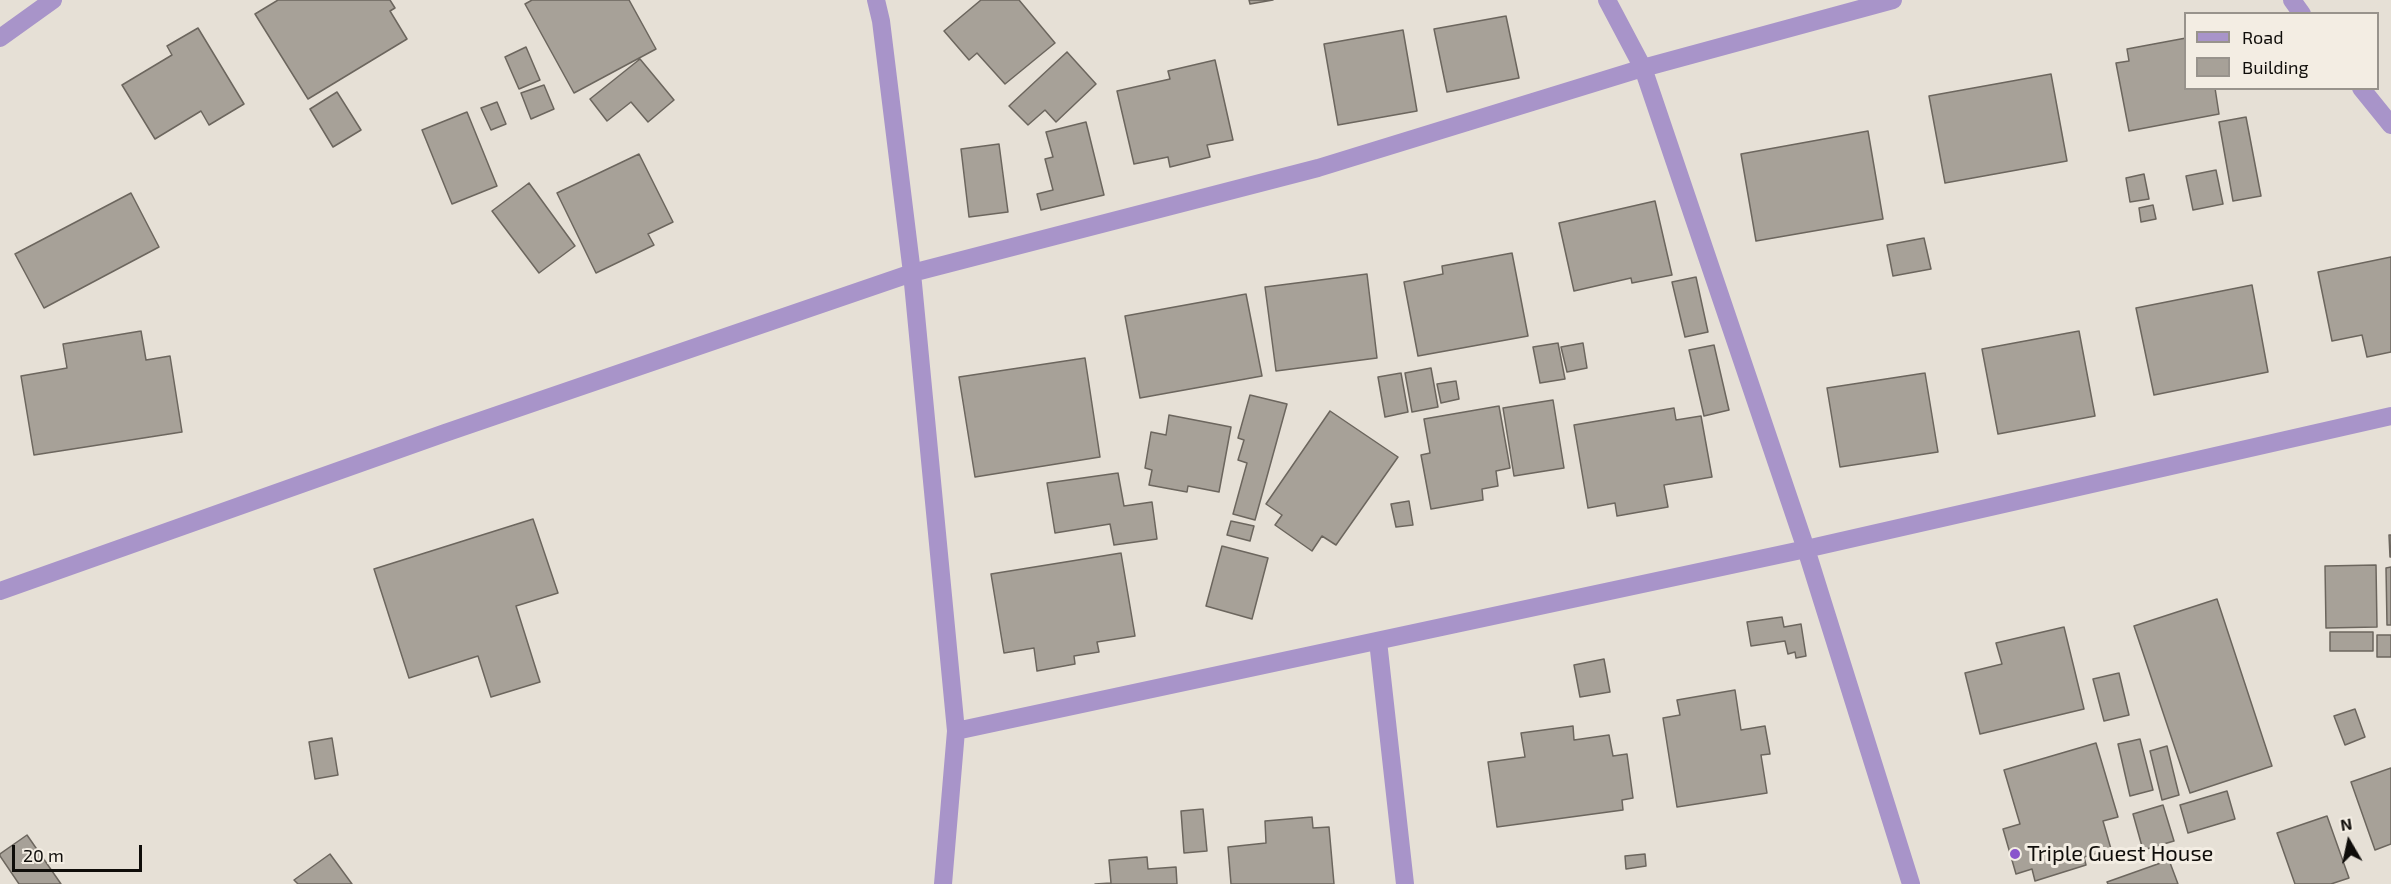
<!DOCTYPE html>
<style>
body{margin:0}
#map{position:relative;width:2391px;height:884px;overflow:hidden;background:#e6e0d6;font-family:"Exo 2",sans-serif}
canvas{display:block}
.legend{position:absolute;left:2184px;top:12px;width:195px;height:78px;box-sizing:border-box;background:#f3ede3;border:2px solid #98938c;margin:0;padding:8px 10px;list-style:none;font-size:18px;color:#0f0d0a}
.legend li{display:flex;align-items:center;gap:12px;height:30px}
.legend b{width:30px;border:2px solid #98938c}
.north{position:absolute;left:2319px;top:812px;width:60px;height:60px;-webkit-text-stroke:4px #f3ede3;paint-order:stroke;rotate:351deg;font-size:16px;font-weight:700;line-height:24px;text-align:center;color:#0f0d0a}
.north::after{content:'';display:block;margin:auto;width:21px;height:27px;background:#0f0d0a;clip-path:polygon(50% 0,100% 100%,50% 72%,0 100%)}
.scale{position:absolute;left:12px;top:845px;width:130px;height:27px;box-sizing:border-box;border:3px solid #0f0d0a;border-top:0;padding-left:8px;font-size:18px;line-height:21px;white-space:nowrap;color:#0f0d0a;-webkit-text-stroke:4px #f3ede3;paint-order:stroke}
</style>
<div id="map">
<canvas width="2391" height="884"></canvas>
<ul class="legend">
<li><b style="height:8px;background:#a894c9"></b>Road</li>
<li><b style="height:16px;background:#a7a198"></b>Building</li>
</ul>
<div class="north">N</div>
<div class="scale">20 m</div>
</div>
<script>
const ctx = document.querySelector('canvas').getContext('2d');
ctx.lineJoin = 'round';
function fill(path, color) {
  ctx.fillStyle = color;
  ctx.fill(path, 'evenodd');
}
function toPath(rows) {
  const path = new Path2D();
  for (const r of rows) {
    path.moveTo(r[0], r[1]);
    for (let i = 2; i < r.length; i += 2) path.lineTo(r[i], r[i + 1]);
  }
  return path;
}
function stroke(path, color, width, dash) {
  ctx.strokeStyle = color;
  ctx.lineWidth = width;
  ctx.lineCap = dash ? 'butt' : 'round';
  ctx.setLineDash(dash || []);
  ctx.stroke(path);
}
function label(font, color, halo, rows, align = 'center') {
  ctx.font = font + ' "Exo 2",sans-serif';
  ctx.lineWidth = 6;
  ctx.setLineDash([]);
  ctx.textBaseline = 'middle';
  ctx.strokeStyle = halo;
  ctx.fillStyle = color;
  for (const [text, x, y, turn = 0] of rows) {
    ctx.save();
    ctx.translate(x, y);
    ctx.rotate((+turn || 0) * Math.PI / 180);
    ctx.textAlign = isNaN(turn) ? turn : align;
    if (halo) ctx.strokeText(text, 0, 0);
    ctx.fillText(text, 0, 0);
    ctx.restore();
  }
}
const building = toPath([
 [278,0,390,0,395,8,390,11,407,39,308,99,255,14,278,0],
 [532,0,629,0,656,49,574,93,525,4,532,0],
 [981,0,1019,0,1055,43,1005,84,977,53,969,60,944,31,981,0],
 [1249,0,1273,0,1250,4,1249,0],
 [1506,16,1519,78,1447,92,1434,29,1506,16],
 [198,28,244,104,209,125,201,111,155,139,122,85,172,55,167,46,198,28],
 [1403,30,1417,111,1338,125,1324,44,1403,30],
 [2186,38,2186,88,2215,88,2219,114,2129,131,2116,63,2129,61,2127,49,2186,38],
 [526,47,540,80,519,89,505,57,526,47],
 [1067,52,1096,84,1056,122,1045,110,1028,125,1009,106,1067,52],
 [640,59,674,100,648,122,631,102,607,121,590,99,640,59],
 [1215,60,1233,140,1207,145,1210,157,1170,167,1168,157,1134,164,1117,91,1170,79,1168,71,1215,60],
 [2051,74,2067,161,1945,183,1929,96,2051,74],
 [544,85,554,109,531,119,521,93,544,85],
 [337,92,361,130,333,147,310,109,337,92],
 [497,102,506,124,491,130,481,108,497,102],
 [467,112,497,186,452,204,422,130,467,112],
 [2246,117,2261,196,2233,201,2219,122,2246,117],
 [1086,122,1104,195,1041,210,1037,194,1053,190,1045,159,1053,157,1046,132,1086,122],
 [1868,131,1883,219,1756,241,1741,154,1868,131],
 [999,144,1008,212,969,217,961,149,999,144],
 [639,154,673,222,648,234,654,245,596,273,557,193,639,154],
 [2216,170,2223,204,2193,210,2186,176,2216,170],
 [2144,174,2149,199,2130,202,2126,178,2144,174],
 [529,183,575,246,539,273,492,211,529,183],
 [131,193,159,247,44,308,15,254,131,193],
 [1655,201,1672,275,1632,283,1631,278,1574,291,1559,223,1655,201],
 [2153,205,2156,219,2141,222,2139,208,2153,205],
 [1924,238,1931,269,1893,276,1887,245,1924,238],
 [1512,253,1528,336,1418,356,1404,282,1443,274,1442,266,1512,253],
 [2391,257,2391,352,2367,357,2362,335,2332,341,2318,272,2391,257],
 [1367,274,1377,358,1276,371,1265,287,1367,274],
 [1696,277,1708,332,1685,337,1672,282,1696,277],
 [2252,285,2268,372,2154,395,2136,308,2252,285],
 [1246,294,1262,376,1140,398,1125,316,1246,294],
 [141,331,146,360,170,356,182,432,34,455,21,376,67,368,63,344,141,331],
 [2079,331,2095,416,1998,434,1982,349,2079,331],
 [1558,343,1565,379,1540,383,1533,347,1558,343],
 [1583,343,1587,368,1567,372,1561,347,1583,343],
 [1714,345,1729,410,1704,416,1689,350,1714,345],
 [1085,358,1100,457,975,477,959,377,1085,358],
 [1431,368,1438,407,1412,412,1405,373,1431,368],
 [1401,373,1408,412,1385,417,1378,377,1401,373],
 [1925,373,1938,452,1840,467,1827,388,1925,373],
 [1456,381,1459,399,1441,403,1437,384,1456,381],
 [1250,395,1287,404,1255,520,1233,514,1247,463,1238,460,1244,440,1238,438,1250,395],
 [1553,400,1564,468,1514,476,1503,408,1553,400],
 [1499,406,1510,468,1496,471,1498,486,1482,489,1483,500,1431,509,1421,455,1430,453,1424,419,1499,406],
 [1674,408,1676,420,1701,416,1712,477,1664,485,1668,507,1617,516,1615,503,1588,508,1574,425,1674,408],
 [1330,411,1398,457,1336,545,1322,536,1312,551,1275,525,1282,515,1266,504,1330,411],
 [1169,415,1231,427,1219,492,1188,486,1187,492,1149,485,1152,470,1145,468,1151,432,1166,435,1169,415],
 [1118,473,1124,506,1152,502,1157,539,1114,545,1110,524,1055,533,1047,483,1118,473],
 [1409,501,1413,525,1396,527,1391,504,1409,501],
 [533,519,558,593,516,606,540,682,491,697,478,656,409,678,374,569,533,519],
 [1231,521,1254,526,1250,541,1227,535,1231,521],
 [2389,535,2391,535,2391,557,2390,557,2389,535],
 [1222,546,1268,558,1252,619,1206,606,1222,546],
 [1121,553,1135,636,1097,642,1099,652,1074,656,1075,664,1037,671,1034,648,1004,653,991,574,1121,553],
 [2376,565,2377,627,2326,628,2325,566,2376,565],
 [2391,567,2391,625,2387,625,2386,568,2391,567],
 [2217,599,2272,766,2190,793,2134,626,2217,599],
 [1782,617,1784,627,1801,624,1806,656,1796,658,1795,652,1788,654,1785,641,1751,646,1747,622,1782,617],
 [2064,627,2084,709,1980,734,1965,673,2002,664,1996,643,2064,627],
 [2330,632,2373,632,2373,651,2330,651,2330,632],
 [2377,635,2391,635,2391,657,2377,657,2377,635],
 [1604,659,1610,692,1580,697,1574,665,1604,659],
 [2119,673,2129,715,2104,721,2093,679,2119,673],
 [1735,690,1741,730,1765,726,1770,754,1761,755,1767,793,1677,807,1663,718,1680,715,1677,700,1735,690],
 [2355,709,2365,737,2345,745,2334,716,2355,709],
 [1573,726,1574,740,1609,735,1613,756,1627,754,1633,798,1622,800,1623,810,1497,827,1488,762,1525,757,1521,733,1573,726],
 [332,738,338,775,315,779,309,742,332,738],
 [2140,739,2153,790,2130,796,2118,744,2140,739],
 [2096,743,2118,817,2103,821,2111,849,2084,857,2086,865,2035,881,2032,869,2016,874,2003,829,2020,824,2004,770,2096,743],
 [2167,746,2179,795,2162,800,2150,751,2167,746],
 [2391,768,2391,844,2375,850,2351,782,2391,768],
 [2227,791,2235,819,2188,833,2180,805,2227,791],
 [2163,805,2174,841,2143,850,2133,814,2163,805],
 [1203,809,1207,851,1184,853,1181,811,1203,809],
 [2327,816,2349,878,2331,884,2295,884,2277,833,2327,816],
 [1312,817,1313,828,1329,827,1334,884,1231,884,1228,847,1266,843,1265,821,1312,817],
 [27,835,61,884,19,884,0,856,0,854,27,835],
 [330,854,352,884,298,884,294,880,330,854],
 [1645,854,1646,866,1626,869,1625,856,1645,854],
 [1147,857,1148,869,1176,867,1177,884,1095,884,1111,883,1109,860,1147,857],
 [2169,860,2178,884,2108,884,2107,882,2169,860]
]);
fill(building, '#a7a198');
stroke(building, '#6c665e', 1.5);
stroke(toPath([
 [876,0,881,21,912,273,956,731,943,884],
 [1607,0,1643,68,1806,549,1911,884],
 [2292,0,2302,14],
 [0,38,53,0],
 [2361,88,2391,125],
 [0,591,445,433,912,273,1318,168,1643,68,1893,0],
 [1378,641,1405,884],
 [956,731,1806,549,2391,416]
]), '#a894c9', 18);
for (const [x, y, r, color] of [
 [2015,854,6,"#8a55cc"]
]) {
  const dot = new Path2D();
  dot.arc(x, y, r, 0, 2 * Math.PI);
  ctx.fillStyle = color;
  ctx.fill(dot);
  stroke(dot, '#f3ede3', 2);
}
label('22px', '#0f0d0a', '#f3ede3', [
 ["Triple Guest House",2027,854]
], 'left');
</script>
